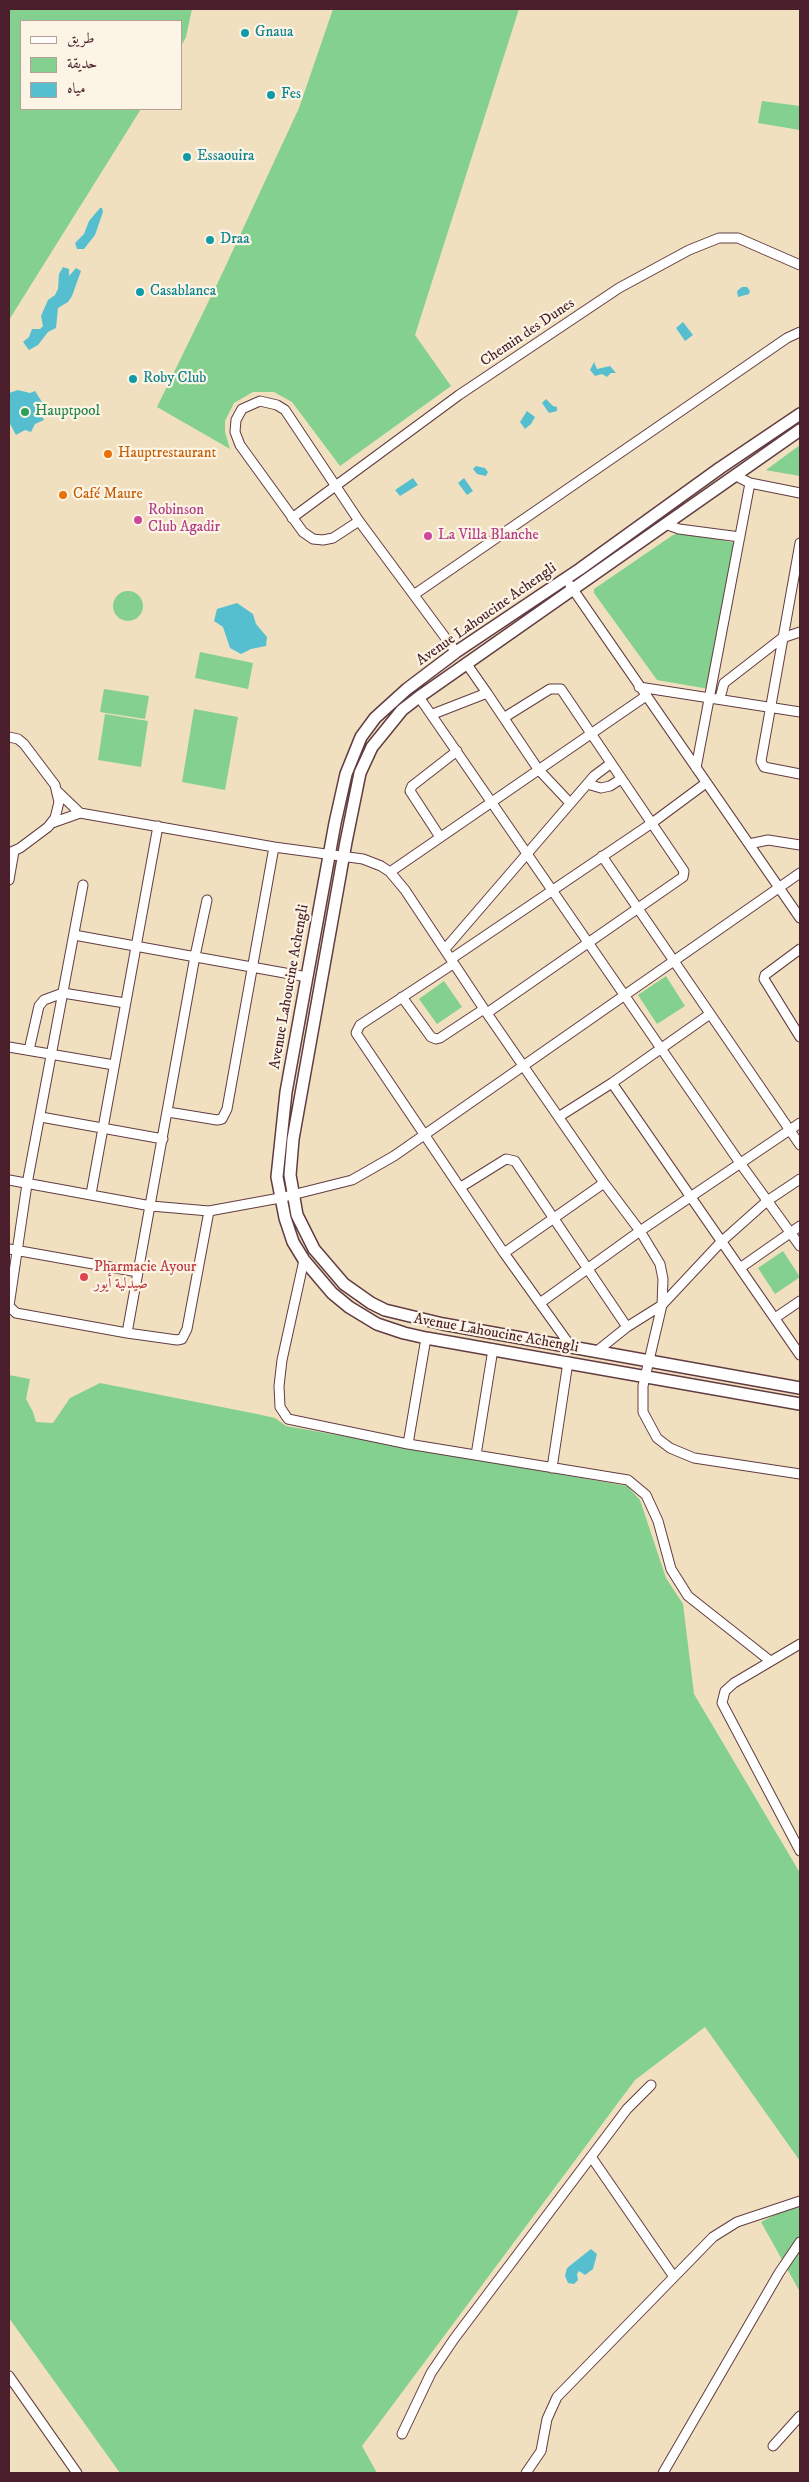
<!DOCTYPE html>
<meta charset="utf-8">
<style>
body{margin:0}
#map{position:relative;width:809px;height:2482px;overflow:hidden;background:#f1e0c0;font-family:"IM FELL DW Pica",Amiri,serif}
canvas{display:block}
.frame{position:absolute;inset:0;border:10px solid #4a1f2b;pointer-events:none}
.legend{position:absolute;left:20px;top:20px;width:162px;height:90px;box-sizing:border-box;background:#fcf5e5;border:1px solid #b59f9b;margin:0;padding:6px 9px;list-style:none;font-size:15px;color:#4a1f2b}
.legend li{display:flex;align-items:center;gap:10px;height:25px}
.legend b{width:25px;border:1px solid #b59f9b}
</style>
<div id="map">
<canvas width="809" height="2482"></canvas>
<div class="frame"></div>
<ul class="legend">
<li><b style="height:6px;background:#fff"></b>طريق</li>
<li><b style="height:14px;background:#84d08e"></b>حديقة</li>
<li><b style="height:14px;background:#55bfd0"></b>مياه</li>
</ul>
</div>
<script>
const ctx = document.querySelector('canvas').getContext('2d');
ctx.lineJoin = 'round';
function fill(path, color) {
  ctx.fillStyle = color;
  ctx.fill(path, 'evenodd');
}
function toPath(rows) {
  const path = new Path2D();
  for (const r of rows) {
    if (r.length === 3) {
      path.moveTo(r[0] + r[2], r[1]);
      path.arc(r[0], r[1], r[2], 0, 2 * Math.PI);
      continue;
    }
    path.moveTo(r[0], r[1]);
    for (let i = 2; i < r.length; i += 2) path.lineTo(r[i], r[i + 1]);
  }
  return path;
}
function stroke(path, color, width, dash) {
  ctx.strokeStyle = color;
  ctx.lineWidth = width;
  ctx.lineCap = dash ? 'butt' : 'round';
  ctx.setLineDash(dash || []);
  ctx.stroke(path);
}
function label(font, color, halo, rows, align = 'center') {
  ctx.font = font + ' "IM FELL DW Pica",Amiri,serif';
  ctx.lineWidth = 4.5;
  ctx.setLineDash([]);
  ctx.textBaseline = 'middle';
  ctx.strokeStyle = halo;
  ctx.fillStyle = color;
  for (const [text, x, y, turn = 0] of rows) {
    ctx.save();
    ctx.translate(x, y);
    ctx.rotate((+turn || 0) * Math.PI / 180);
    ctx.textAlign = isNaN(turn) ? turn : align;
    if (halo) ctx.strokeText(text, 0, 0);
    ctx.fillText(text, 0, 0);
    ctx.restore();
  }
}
fill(toPath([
 [9,9,192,9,186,37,181,46,181,21,21,21,21,109,141,109,9,320],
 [333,9,519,9,415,335,451,386,340,466,292,402,274,392,253,392,234,403,225,421,225,432,230,449,157,407,221,276,299,108],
 [762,101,800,106,800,130,758,123],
 [800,445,800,476,765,470,766,470],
 [679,533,694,534,735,543,709,689,657,680,594,593,594,589,673,535],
 [128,606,15],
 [200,652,253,663,248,689,195,678],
 [104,689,149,696,145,719,100,712],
 [194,709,238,717,225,790,182,782],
 [105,714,148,721,141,767,98,760],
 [666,976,685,1006,657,1024,638,995],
 [444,981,462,1007,437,1024,419,999],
 [783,1251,800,1277,775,1294,758,1268],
 [9,1375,30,1379,26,1399,33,1412,36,1422,53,1423,70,1398,100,1383,257,1414,275,1418,286,1426,627,1486,640,1500,666,1578,683,1604,694,1694,800,1873,800,2161,705,2027,635,2080,362,2446,377,2473,120,2473,9,2318],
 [800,2202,800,2292,761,2222]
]), '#84d08e');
fill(toPath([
 [100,208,102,208,103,212,95,235,84,249,77,249,75,243,84,234,89,221],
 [63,267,69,269,69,276,76,268,81,271,72,296,68,302,58,308,56,328,48,332,38,345,29,350,23,342,29,337,32,329,40,329,43,326,41,316,48,300,55,295,58,289,59,274],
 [742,287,747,287,750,291,749,294,738,297,737,291],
 [683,322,693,335,685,341,676,328],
 [594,362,597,369,610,366,616,373,611,373,607,377,602,374,595,376,590,370],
 [18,390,30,393,35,391,42,402,36,405,44,420,35,424,31,432,25,430,16,435,9,422,9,393],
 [546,399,553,406,557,407,557,411,549,413,542,403],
 [527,411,535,417,531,424,525,429,520,422],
 [476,466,485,468,488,472,486,476,477,474,473,469],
 [413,478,418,485,400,496,395,490],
 [464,478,473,491,467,495,458,483],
 [237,603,253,614,256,624,267,637,266,646,251,649,241,654,230,648,223,627,214,621,217,609],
 [591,2249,597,2254,593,2269,585,2275,579,2271,577,2274,578,2280,574,2284,568,2283,565,2276,567,2268]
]), '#55bfd0');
const minor = toPath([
 [736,476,750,483,800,493],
 [292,518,459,395,619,288,689,250,719,238,738,238,800,265],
 [359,521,333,538,323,540,313,539,303,532,240,445,235,432,236,420,242,409,260,401,277,405,285,410,359,521,456,652],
 [668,525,679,529,740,537],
 [800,543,761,761,764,767,800,774],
 [570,585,800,918],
 [415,594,787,338,800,332],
 [639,687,800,712],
 [487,693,538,769,570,803],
 [419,697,740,1163,800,1246],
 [720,698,724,683,782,638,800,632],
 [433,714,487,693,466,663],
 [9,737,18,739,24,744,55,785,59,802,55,818,48,827,20,848,9,853],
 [696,768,750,483],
 [587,784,601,788,610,786,621,779],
 [57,791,80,813],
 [52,823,80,813,274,847,363,859,381,866,390,872,405,890,484,1009,604,1183,640,1231,660,1264,663,1279,662,1305,643,1386,643,1412,657,1438,670,1448,694,1458,800,1474],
 [440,837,410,791,412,786,457,751],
 [749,844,768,840,800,845],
 [602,856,800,1145],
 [390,872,646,696],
 [9,880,14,851],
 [83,885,27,1184,9,1306,16,1313,127,1333,177,1340,182,1339,187,1329,209,1211],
 [74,935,307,977],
 [445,949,594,776,610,764],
 [800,949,765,975,764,979,800,1037],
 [451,959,652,823,706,783],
 [453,964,360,1025,356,1033,504,1253,572,1348],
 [402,997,431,1037,436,1039,440,1038,484,1009],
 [487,1013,683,877,684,871,561,689,550,689,505,717],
 [9,1047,114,1065],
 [29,1050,39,1006,44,1000,63,993,125,1003],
 [612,1083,710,1014],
 [168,1112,217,1120,222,1119,227,1109,274,847],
 [560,1116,612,1083,800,1355],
 [41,1117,163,1139],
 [9,1180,151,1206,209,1211,280,1198,352,1180,394,1156,800,873],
 [461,1187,506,1159,515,1161,627,1327],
 [91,1194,158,826],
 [9,1249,138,1272],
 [504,1253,604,1183],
 [304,1260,282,1360,279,1386,280,1407,288,1419,408,1444,628,1480,646,1495,658,1521,671,1569,688,1596,769,1660],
 [740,1268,800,1226],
 [540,1303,640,1231,800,1123],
 [775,1318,800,1301],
 [127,1333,195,956,207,900],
 [597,1351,627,1327,662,1305,721,1242,767,1201,800,1179],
 [408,1444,426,1338],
 [476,1455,493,1349],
 [552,1468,568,1362],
 [800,1644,734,1683,725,1691,722,1703,800,1851],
 [592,2158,674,2277],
 [9,2376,77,2473],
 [402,2434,431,2373,454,2339,627,2109,651,2085],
 [773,2446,800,2416],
 [526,2473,541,2451,547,2419,557,2397,713,2237,737,2222,800,2201],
 [663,2473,779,2273,800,2242]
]);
const tertiary = toPath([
 [800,414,720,468,580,569,456,652,407,689,375,718,361,737,346,774,335,823,286,1092,277,1177,285,1218,293,1242,304,1260,332,1293,349,1307,377,1324,404,1333,426,1338,800,1404],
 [800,430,419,697,402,710,372,747,360,773,346,842,293,1139,290,1175,297,1215,314,1249,344,1284,371,1303,385,1310,443,1324,800,1388]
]);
stroke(minor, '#633c41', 11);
stroke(tertiary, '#633c41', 14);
stroke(minor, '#fff', 9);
stroke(tertiary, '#fff', 11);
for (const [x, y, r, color] of [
 [245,33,5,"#0f9aa8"],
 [271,95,5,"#0f9aa8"],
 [187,157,5,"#0f9aa8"],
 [210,240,5,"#0f9aa8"],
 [140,292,5,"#0f9aa8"],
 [133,379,5,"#0f9aa8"],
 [25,412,5,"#2e9e5b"],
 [108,454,5,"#e8710a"],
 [63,495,5,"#e8710a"],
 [138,520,5,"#d1479c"],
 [428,536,5,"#d1479c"],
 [84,1277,5,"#e0444e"]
]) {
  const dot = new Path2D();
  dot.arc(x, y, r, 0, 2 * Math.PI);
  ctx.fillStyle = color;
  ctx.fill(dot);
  stroke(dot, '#fcf5e5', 2);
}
label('15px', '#0d838f', '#fcf5e5', [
 ["Gnaua",255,33],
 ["Fes",281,95],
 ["Essaouira",197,157],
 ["Draa",220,240],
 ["Casablanca",150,292],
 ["Roby Club",143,379]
], 'left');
label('15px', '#4a1f2b', '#fcf5e5', [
 ["Chemin des Dunes",528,333,-34],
 ["Avenue Lahoucine Achengli",487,615,-35],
 ["Avenue Lahoucine Achengli",290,987,-80],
 ["Avenue Lahoucine Achengli",496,1334,10]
]);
label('15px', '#27864d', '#fcf5e5', [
 ["Hauptpool",35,412]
], 'left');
label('15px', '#c56008', '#fcf5e5', [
 ["Hauptrestaurant",118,454],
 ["Café Maure",73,495]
], 'left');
label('15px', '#b23c85', '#fcf5e5', [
 ["Robinson",148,511],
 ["Club Agadir",148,528],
 ["La Villa Blanche",438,536]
], 'left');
label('15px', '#be3a42', '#fcf5e5', [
 ["Pharmacie Ayour",94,1268],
 ["صيدلية أيور",94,1285]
], 'left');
</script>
